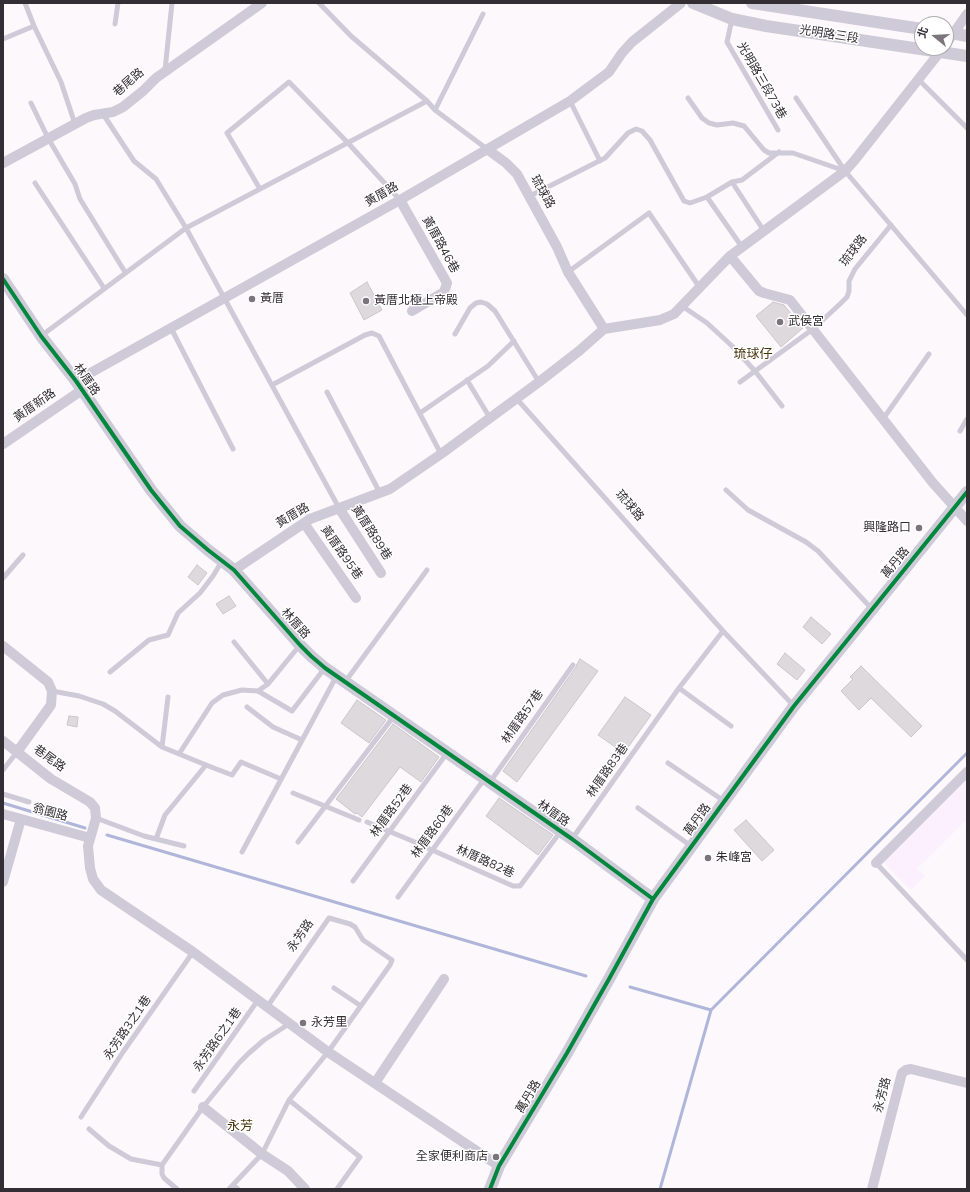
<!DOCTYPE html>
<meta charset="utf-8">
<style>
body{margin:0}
#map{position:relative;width:970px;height:1192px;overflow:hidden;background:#fcf8fc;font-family:"Nunito Sans","Noto Sans TC",sans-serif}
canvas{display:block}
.frame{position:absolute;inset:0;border:4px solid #332e34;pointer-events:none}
.north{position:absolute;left:914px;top:16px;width:40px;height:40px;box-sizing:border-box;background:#fff;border:1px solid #adabae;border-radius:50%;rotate:288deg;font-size:11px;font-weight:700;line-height:16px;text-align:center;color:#332e34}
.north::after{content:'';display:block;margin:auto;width:14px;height:18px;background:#79757a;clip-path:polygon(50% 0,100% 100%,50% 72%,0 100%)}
</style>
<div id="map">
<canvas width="970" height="1192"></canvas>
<div class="frame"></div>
<div class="north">北</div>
</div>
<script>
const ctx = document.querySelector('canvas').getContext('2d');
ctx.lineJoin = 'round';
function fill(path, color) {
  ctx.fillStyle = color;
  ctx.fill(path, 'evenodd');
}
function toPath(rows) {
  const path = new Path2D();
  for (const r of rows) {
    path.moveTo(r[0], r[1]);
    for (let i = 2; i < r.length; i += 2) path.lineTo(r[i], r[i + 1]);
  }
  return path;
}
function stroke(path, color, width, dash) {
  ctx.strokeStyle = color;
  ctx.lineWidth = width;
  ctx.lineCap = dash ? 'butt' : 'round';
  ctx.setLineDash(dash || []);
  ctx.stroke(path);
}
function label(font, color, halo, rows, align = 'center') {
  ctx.font = font + ' "Nunito Sans","Noto Sans TC",sans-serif';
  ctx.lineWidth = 3;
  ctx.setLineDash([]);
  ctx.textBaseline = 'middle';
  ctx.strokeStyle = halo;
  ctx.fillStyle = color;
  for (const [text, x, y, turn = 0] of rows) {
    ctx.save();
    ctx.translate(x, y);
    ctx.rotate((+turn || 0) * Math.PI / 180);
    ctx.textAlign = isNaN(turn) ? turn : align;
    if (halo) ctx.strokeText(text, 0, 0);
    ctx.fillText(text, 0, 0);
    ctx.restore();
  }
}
fill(toPath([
 [967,771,967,819,917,869,925,876,911,890,879,858]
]), '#fcf0fe');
stroke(toPath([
 [3,803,85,828],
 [107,835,586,976],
 [630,987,711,1010],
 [660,1189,711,1010,967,753]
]), '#afb6da', 3);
const building = toPath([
 [367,282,382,310,364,320,350,293,367,282],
 [773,302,784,305,803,328,781,347,756,316,773,302],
 [197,565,207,573,198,585,188,577,197,565],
 [229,596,236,606,223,614,216,604,229,596],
 [811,617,831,634,822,644,803,627,811,617],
 [785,653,805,670,797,680,777,664,785,653],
 [580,659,598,671,517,782,503,771,576,667,577,664,580,659],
 [861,666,922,726,911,737,871,698,859,710,841,691,853,679,850,677,861,666],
 [625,697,651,715,624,753,598,735,625,697],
 [357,700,386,720,369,743,341,723,357,700],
 [69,716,78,717,77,727,67,725,69,716],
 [393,724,439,757,421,782,400,767,362,817,357,813,355,814,336,799,393,724],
 [499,798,553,835,538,855,486,816,499,798],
 [746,820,774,850,762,861,734,830,746,820]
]);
fill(building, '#ddd9dc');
stroke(building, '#ccc6ca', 1);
stroke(toPath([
 [25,3,34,26,61,82,75,124],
 [319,3,351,36,427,101,435,110,487,149],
 [732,19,727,42,778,130],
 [115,24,118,3],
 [3,39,34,26],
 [165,70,172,3],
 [918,79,967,128],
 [688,98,702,118,709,123,717,125,733,123,744,126,764,150,769,153,793,153,845,171],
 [796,98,845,171,967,315],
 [570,101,600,161],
 [31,103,48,138,75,184,80,199,125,272],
 [435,110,483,14],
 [103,114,134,161,156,179,186,228,339,508],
 [732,182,764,231],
 [35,183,104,288],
 [260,189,227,133,289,82,348,143,400,200],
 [530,196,605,158,628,133,636,129,642,131,650,140,684,201,690,203,707,197,732,182,742,180,779,152],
 [707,197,742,247],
 [568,272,649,213,700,288],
 [682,306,707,323,731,345,755,371,782,406],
 [171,328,233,449],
 [455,334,470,308,476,303,481,302,487,304,495,311,539,382],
 [41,336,186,228,427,101],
 [467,380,490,418],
 [740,382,813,329,840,304,847,297,849,291,849,281,855,269,891,225],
 [272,385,365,335,372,333,379,336,441,454],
 [327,392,380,493],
 [516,398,723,631,794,706],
 [420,413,488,366,514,341],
 [883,419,929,354],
 [960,431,967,419],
 [726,490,748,510,806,542,818,551,872,609],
 [3,578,23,555],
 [234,642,268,684],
 [110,672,149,640,168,635,178,613,200,593,213,576,222,561],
 [345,682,427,570],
 [679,688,731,726],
 [52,691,79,696,103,704,115,711,162,747,206,765,232,775,241,762,281,779],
 [258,691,292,711,324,669],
 [247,707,273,727,302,740],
 [162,747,168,697],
 [179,754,212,703,223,695,242,690,258,691,268,684,300,645],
 [668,763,724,801],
 [3,770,17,752],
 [490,782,573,665],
 [293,793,359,820],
 [3,794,29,802],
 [638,808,691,846],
 [96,818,144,836,184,846],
 [367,822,417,843],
 [156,839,165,815,206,765],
 [572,839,679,688,723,631],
 [298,842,394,716],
 [423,846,513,886,520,886,561,831],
 [242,852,336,677],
 [876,863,967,960],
 [353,881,447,753],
 [398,897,485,778],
 [334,988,361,1006],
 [194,1091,258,1000],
 [289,1100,360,1157,337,1189],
 [81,1117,123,1052,193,952],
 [89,1129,109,1146,131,1159,162,1165],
 [233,1185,238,1189],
 [177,1189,164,1178,162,1174,162,1165,203,1107,239,1063,249,1053,264,1040,289,1024],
 [229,1189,262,1154,289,1100,328,1052,390,965,392,960,363,940,355,927,350,924,329,918,267,1007]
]), '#cecad7', 5);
stroke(toPath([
 [946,44,967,14],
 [487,149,506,163,517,174,557,247,568,272,604,329],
 [3,163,86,118,94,115,113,112,123,107,143,91,156,78,262,3],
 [400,200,447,283,444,292,412,311],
 [730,256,759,291,764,293,790,300,933,483,967,521],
 [604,329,660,320,674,314,730,256,845,171,854,161,943,48],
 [76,381,400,200,570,101,609,72,622,53,632,42,681,3],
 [3,444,82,390],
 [339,508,381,573],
 [304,523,356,598],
 [234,570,310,519,390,489,441,454,539,382,579,351,604,329],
 [3,646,48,682,52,691,51,705,17,752,51,779,90,802,95,808,96,818,88,846,90,868,93,879,101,890,193,952,328,1052,499,1166],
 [3,741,17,752],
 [3,814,90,838],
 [876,863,967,772],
 [3,882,21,819],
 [375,1083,444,979],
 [203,1107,262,1154,288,1171,305,1189],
 [872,1189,902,1073,906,1070,911,1069,967,1083]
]), '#cecad7', 10);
stroke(toPath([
 [693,3,732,19,766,26,967,56],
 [752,3,922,29],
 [946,32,967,36],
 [3,279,41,336,76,381,151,490,180,526,208,550,234,570,300,645,311,656,325,668,572,839,653,899],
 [490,1189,499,1166,567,1053,609,979,653,899,794,706,967,492]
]), '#cecad7', 12);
stroke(toPath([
 [3,279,41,336,76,381,151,490,180,526,208,550,234,570,300,645,311,656,325,668,572,839,653,899],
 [490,1189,499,1166,567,1053,609,979,653,899,794,706,967,492]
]), '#00873e', 4);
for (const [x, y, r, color] of [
 [252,299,4,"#79757a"],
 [366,301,4,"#79757a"],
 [780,322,4,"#79757a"],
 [919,528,4,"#79757a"],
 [708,858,4,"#79757a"],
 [303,1023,4,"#79757a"],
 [496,1157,4,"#79757a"]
]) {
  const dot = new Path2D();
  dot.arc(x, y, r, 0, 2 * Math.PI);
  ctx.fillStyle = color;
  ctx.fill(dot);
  stroke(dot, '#fff', 1.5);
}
label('12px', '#332e34', '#fff', [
 ["光明路三段",829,35,9],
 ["光明路三段73巷",761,81,60],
 ["巷尾路",129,83,-41],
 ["琉球路",542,192,61],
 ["黃厝路",382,195,-30],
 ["黃厝路46巷",440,245,61],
 ["琉球路",854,251,-53],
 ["林厝路",86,380,55],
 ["黃厝新路",35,406,-35],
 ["琉球路",629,506,49],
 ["黃厝路",293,516,-31],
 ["黃厝路89巷",371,533,57],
 ["黃厝路95巷",341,553,55],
 ["萬丹路",896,563,-51],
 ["林厝路",295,624,48],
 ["林厝路57巷",523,717,-55],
 ["巷尾路",49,759,36],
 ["林厝路83巷",608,771,-55],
 ["林厝路52巷",392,811,-54],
 ["翁園路",50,813,15],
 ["林厝路",553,814,35],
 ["萬丹路",698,820,-54],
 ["林厝路60巷",433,832,-54],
 ["林厝路82巷",485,862,24],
 ["永芳路",301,936,-55],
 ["永芳路3之1巷",128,1028,-56],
 ["永芳路6之1巷",218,1040,-55],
 ["永芳路",883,1095,-75],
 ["萬丹路",529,1097,-59]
]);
label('12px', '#332e34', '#fff', [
 ["黃厝",260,299],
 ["黃厝北極上帝殿",374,301],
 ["武侯宮",788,322],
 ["興隆路口",911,528,"right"],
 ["朱峰宮",716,858],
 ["永芳里",311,1023],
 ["全家便利商店",488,1157,"right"]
], 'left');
label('13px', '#48340d', '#fff', [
 ["琉球仔",753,355],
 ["永芳",240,1127]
]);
</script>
